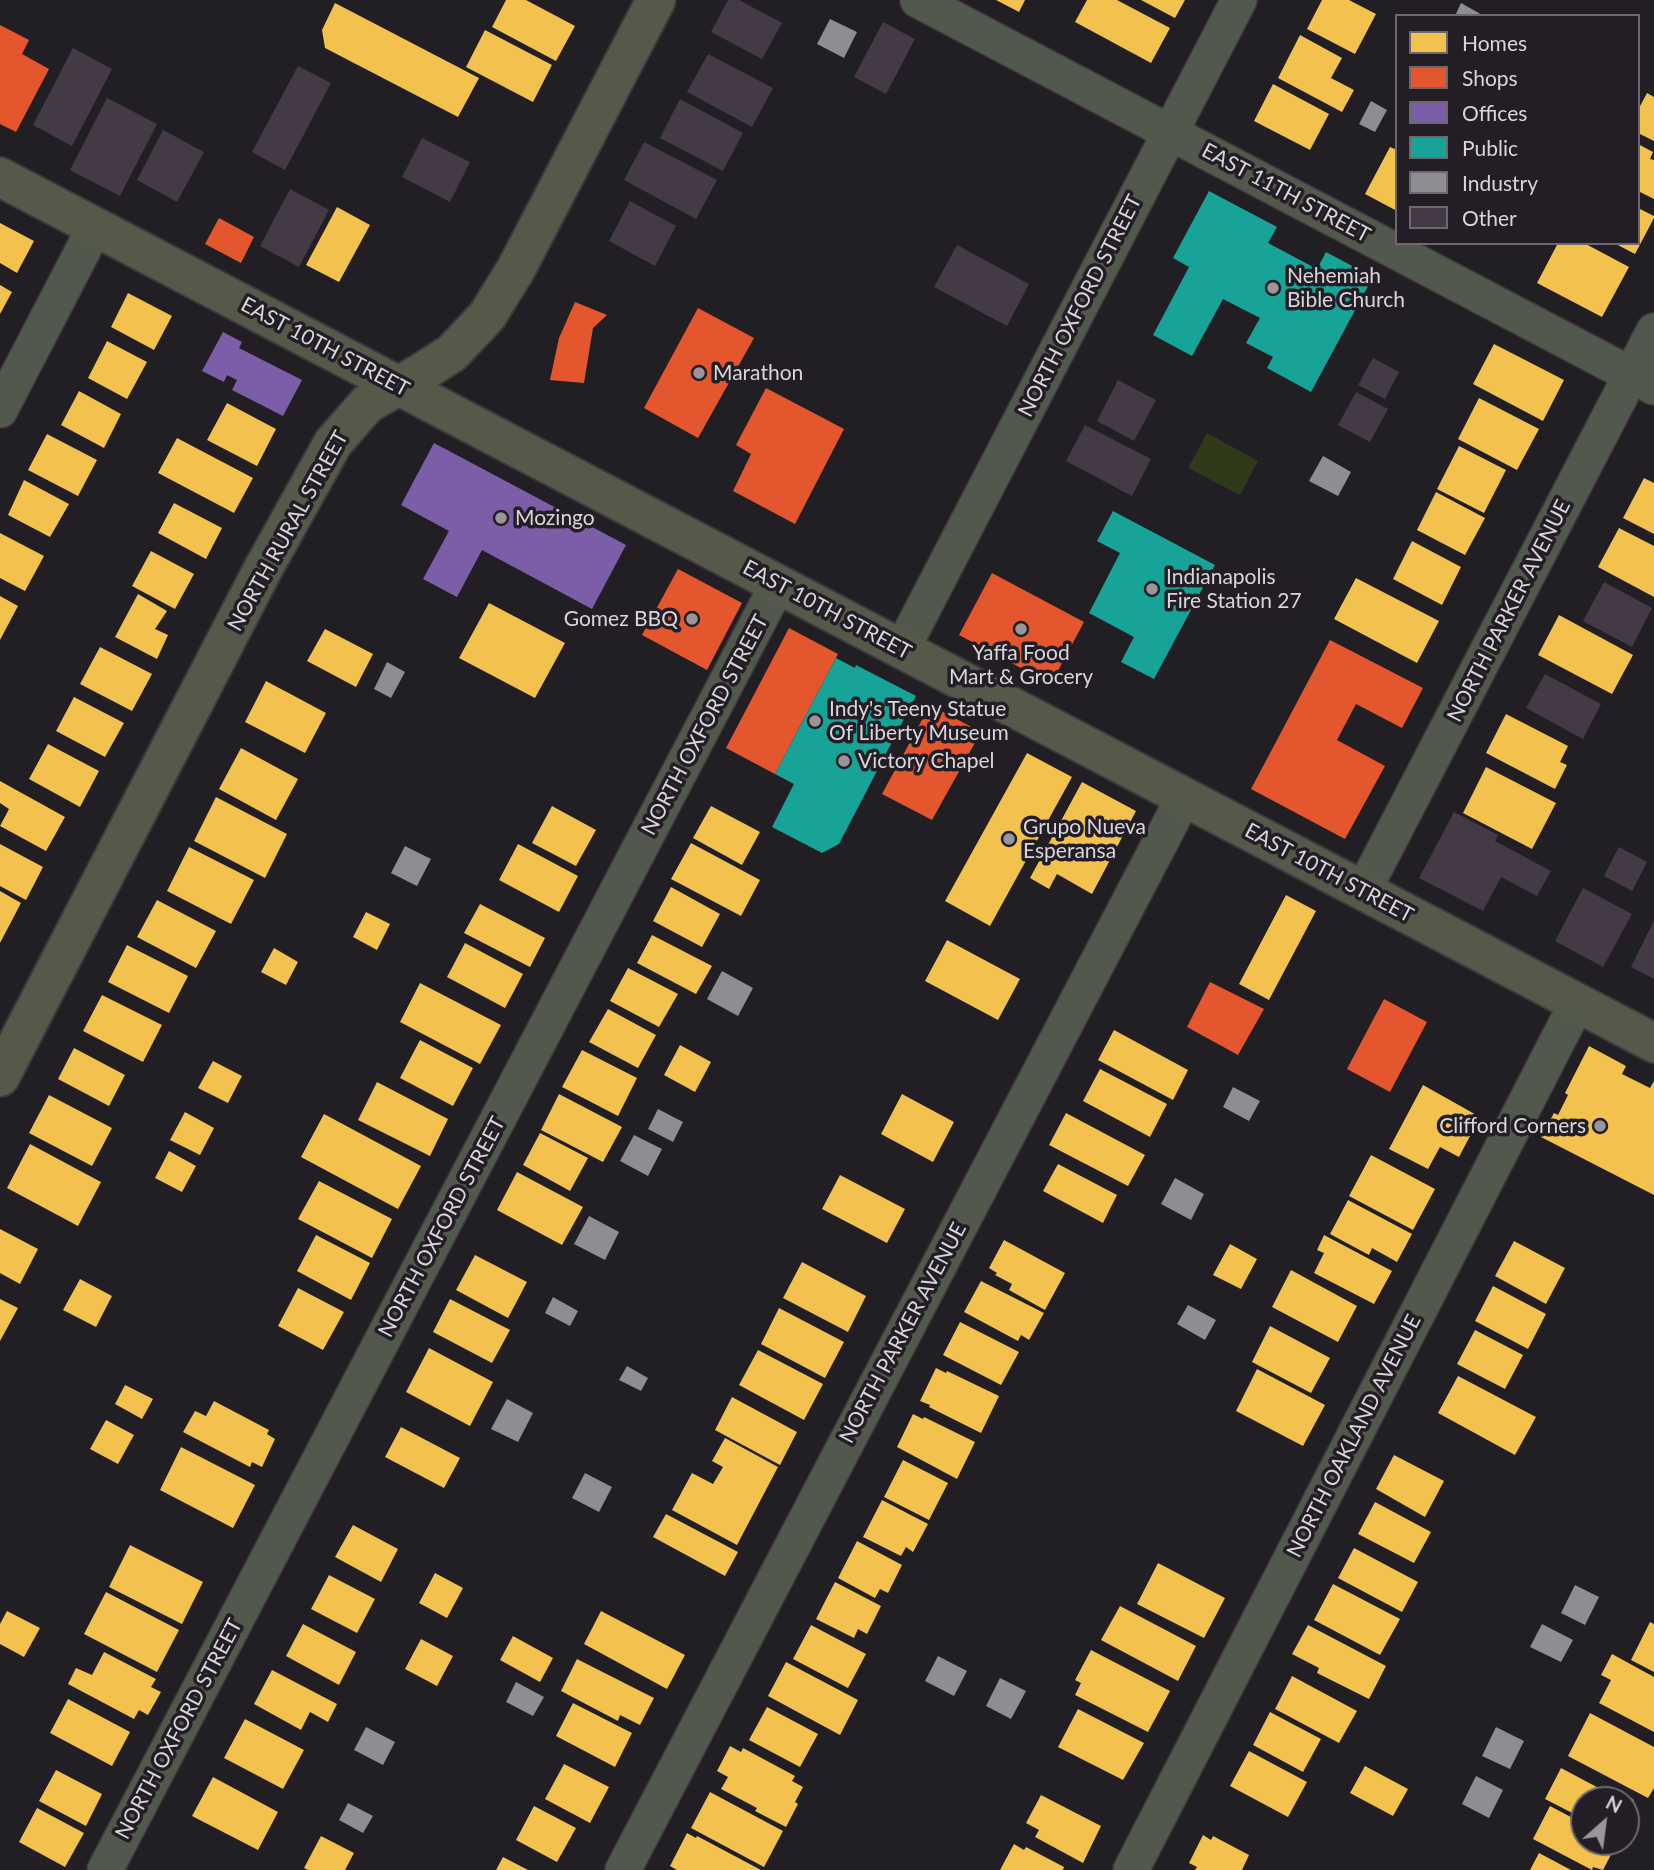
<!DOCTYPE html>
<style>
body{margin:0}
#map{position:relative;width:1654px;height:1870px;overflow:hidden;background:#221f24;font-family:Lato,sans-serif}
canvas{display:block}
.legend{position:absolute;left:1395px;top:14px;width:245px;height:231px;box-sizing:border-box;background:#231e25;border:2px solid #6c686d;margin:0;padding:9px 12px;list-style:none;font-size:21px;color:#d9d6da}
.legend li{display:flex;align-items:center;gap:14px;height:35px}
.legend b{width:35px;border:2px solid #6c686d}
.north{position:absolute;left:1570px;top:1786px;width:70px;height:70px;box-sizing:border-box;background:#231e25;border:2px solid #6c686d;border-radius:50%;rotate:28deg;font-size:19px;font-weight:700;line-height:28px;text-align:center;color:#d9d6da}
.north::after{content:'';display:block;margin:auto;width:24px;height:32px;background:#99969a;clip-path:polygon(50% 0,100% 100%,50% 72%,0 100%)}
</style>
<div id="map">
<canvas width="1654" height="1870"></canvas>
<ul class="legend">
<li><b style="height:19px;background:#f2c14e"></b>Homes</li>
<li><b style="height:19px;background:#e4572e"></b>Shops</li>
<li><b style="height:19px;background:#7b5ea7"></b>Offices</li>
<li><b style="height:19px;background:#17a398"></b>Public</li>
<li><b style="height:19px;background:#8d8d92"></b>Industry</li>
<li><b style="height:19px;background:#433a46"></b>Other</li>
</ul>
<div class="north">N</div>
</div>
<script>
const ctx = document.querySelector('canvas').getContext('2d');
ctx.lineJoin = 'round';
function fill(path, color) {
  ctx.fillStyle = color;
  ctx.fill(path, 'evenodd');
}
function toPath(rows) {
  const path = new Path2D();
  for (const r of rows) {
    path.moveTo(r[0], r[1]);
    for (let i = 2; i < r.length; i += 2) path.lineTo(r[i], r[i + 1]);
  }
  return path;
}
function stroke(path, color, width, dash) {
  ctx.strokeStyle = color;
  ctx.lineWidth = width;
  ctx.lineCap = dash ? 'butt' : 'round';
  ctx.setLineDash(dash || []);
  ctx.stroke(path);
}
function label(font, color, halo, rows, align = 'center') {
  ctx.font = font + ' Lato,sans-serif';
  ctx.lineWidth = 7;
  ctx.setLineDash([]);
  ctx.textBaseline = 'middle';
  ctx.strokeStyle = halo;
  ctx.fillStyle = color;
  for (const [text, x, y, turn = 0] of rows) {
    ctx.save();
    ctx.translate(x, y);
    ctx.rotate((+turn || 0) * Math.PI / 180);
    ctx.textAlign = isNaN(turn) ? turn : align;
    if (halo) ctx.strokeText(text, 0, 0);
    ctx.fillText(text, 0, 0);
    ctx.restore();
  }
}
fill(toPath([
 [1207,433,1258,461,1240,495,1188,468]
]), '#303a1a');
fill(toPath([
 [506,0,526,0,575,26,556,61,492,27],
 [996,0,1025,0,1019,12],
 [1087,0,1117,0,1170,28,1151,63,1075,22],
 [1141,0,1185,0,1175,18],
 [1322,0,1349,0,1376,14,1355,54,1307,29],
 [335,3,479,78,458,117,325,48,322,30],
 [485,30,552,65,533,102,466,67],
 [1300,35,1342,58,1331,78,1354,90,1342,112,1278,78],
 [1273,84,1329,114,1310,150,1254,121],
 [1647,93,1654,97,1654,141,1638,133,1638,110],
 [1638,144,1653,152,1650,159,1654,160,1654,199,1638,191],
 [1390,147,1397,150,1397,211,1365,194],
 [337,207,370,225,339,282,306,265],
 [1638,208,1654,216,1654,218,1635,254,1614,243,1638,243],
 [0,223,34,241,17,273,0,263],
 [1558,243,1584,243,1629,267,1602,317,1537,283],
 [0,285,12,292,0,314],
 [128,293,172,316,154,350,111,327],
 [107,341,147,362,127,399,88,378],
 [1494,344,1564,380,1543,421,1473,384],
 [79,391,121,414,104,448,61,425],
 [1479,398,1539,429,1517,470,1458,439],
 [227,403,276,429,257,466,207,440],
 [47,434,97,460,78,496,28,470],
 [177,438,253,478,234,513,158,473],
 [1459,446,1506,470,1484,513,1437,489],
 [1644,478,1654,483,1654,534,1623,518],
 [24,480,69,504,50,537,8,515],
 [1436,492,1485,518,1465,555,1417,530],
 [174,503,222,528,206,559,158,533],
 [1619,528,1654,546,1654,597,1598,567],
 [0,533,44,556,25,591,0,578],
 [1412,541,1461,567,1442,605,1393,579],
 [151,551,194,574,175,609,132,586],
 [1356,578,1439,621,1417,663,1334,619],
 [138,594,167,611,155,629,168,635,157,659,115,637],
 [0,596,18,606,0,640],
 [489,603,565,643,535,698,459,658],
 [1559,615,1633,655,1612,694,1538,655],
 [325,629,373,654,356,687,307,661],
 [100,647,152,674,132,711,80,684],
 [266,681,326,713,305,753,245,722],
 [74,697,124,723,105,757,56,731],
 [1506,714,1568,746,1560,762,1567,765,1555,789,1486,753],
 [48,744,99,771,80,807,29,779],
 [241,748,298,779,276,820,219,789],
 [1027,753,1072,777,990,926,945,901],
 [1486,767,1556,803,1532,849,1463,813],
 [0,781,65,817,46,851,0,826,9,809,0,803],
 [1082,782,1136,811,1092,894,1057,874,1049,889,1030,878],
 [216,797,287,834,265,878,194,841],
 [552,806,596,830,576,866,532,843],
 [711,806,760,832,742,865,693,838],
 [691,843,760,880,741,916,671,879],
 [0,844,43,867,26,900,0,886],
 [518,844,578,876,559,912,499,880],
 [189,847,254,880,231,924,167,891],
 [671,887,720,914,702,947,653,921],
 [0,891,21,903,0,943],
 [1286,895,1316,911,1269,1000,1239,984],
 [157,900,216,931,196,968,137,937],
 [480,904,545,938,530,967,464,933],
 [366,912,390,924,377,950,353,937],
 [652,935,712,966,696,994,637,963],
 [947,940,1020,979,998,1020,925,981],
 [465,943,523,974,505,1008,447,977],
 [127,945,188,976,169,1013,108,982],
 [274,948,298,962,286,985,261,972],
 [628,968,678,994,659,1027,610,1001],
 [420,983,501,1025,480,1064,400,1022],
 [102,995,162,1025,143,1062,83,1031],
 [608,1009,656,1035,638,1068,589,1042],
 [1114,1030,1188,1070,1173,1100,1098,1060],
 [420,1040,473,1068,453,1106,400,1078],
 [680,1045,711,1062,695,1092,664,1075],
 [1589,1046,1626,1066,1622,1074,1650,1088,1654,1081,1654,1195,1541,1137,1554,1113,1558,1115,1568,1095,1565,1093],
 [74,1048,125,1075,109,1106,58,1079],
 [582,1050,637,1078,618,1116,562,1087],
 [213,1061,242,1076,228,1103,198,1088],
 [1100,1069,1167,1104,1150,1137,1083,1101],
 [377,1082,448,1119,430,1156,358,1120],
 [1423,1085,1480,1117,1459,1157,1440,1147,1428,1169,1389,1149],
 [559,1094,622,1127,603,1162,541,1130],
 [902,1094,954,1122,933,1162,881,1134],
 [49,1095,112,1128,92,1166,29,1133],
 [185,1112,214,1128,200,1155,170,1140],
 [1066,1113,1145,1155,1128,1186,1049,1145],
 [324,1114,421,1166,398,1209,301,1157],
 [540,1133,588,1158,570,1191,523,1165],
 [30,1144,101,1182,78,1226,7,1188],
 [169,1151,196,1166,182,1192,155,1178],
 [1371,1155,1435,1189,1413,1230,1349,1196],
 [1058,1164,1117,1195,1103,1223,1043,1191],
 [517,1172,583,1207,562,1245,497,1210],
 [840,1175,905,1209,887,1243,822,1209],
 [319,1181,392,1219,372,1258,298,1219],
 [1348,1200,1412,1234,1397,1262,1372,1248,1369,1255,1330,1234],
 [0,1229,38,1249,20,1284,0,1273],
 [316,1235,370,1263,351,1300,297,1271],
 [1324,1235,1392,1271,1374,1304,1314,1273,1324,1253,1317,1250],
 [1004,1240,1065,1273,1045,1310,1009,1290,1012,1284,995,1275,997,1273,989,1268],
 [1514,1241,1565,1268,1546,1304,1495,1276],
 [1230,1244,1257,1259,1241,1289,1213,1275],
 [475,1255,527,1282,508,1318,456,1290],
 [802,1262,866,1296,848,1332,783,1298],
 [1291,1270,1357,1306,1338,1342,1272,1307],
 [80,1279,112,1296,96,1327,63,1310],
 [981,1281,1044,1313,1029,1340,1021,1335,1018,1341,964,1312],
 [1493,1286,1546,1314,1528,1349,1475,1321],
 [298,1288,344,1312,323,1350,278,1326],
 [0,1299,18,1308,0,1341],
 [450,1299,510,1330,492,1363,433,1332],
 [779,1308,844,1342,825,1378,761,1344],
 [960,1322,1019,1352,1001,1385,943,1355],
 [1270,1326,1330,1358,1311,1393,1252,1362],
 [1475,1330,1523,1355,1505,1389,1457,1364],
 [429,1348,493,1382,470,1426,406,1392],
 [758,1350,823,1384,804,1420,739,1385],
 [936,1368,946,1373,947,1371,999,1396,981,1433,929,1407,930,1405,920,1401],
 [1257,1369,1325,1405,1303,1446,1236,1411],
 [1458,1376,1536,1417,1515,1455,1438,1413],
 [125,1385,153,1399,142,1419,115,1404],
 [732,1397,797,1432,780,1465,715,1430],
 [214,1401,269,1430,267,1434,275,1439,262,1467,252,1462,250,1467,183,1432,195,1411,206,1416],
 [913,1414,923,1419,924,1417,975,1442,957,1479,897,1447],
 [106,1420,134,1435,118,1464,90,1449],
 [401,1427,460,1458,444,1488,385,1457],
 [725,1438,778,1467,737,1545,672,1510,692,1473,713,1484,723,1467,712,1461],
 [181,1447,255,1485,233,1528,160,1490],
 [1394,1455,1444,1481,1425,1517,1376,1489],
 [903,1460,948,1483,929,1520,884,1497],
 [882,1500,928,1524,913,1552,906,1547,901,1556,863,1537],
 [1375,1502,1431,1532,1414,1563,1358,1534],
 [666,1514,738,1552,725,1576,653,1537],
 [353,1525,398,1549,381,1582,335,1557],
 [857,1541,902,1565,888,1593,880,1589,875,1598,838,1578],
 [130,1545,203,1582,182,1624,109,1587],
 [1354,1548,1418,1582,1402,1612,1338,1578],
 [1158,1563,1225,1598,1204,1638,1137,1604],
 [435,1573,463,1588,447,1618,419,1603],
 [329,1575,375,1599,357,1633,311,1609],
 [835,1582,881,1606,867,1634,858,1629,854,1638,816,1619],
 [1333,1584,1400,1619,1380,1655,1314,1620],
 [106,1592,179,1630,157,1672,84,1634],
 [1120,1606,1196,1646,1178,1681,1101,1640],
 [7,1611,40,1628,24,1657,0,1644,0,1624],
 [601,1611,685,1655,667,1689,584,1644],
 [1650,1622,1654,1624,1654,1672,1631,1660],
 [303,1624,356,1652,339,1685,286,1656],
 [811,1625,866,1654,848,1688,793,1659],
 [1308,1625,1386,1666,1369,1699,1317,1673,1319,1668,1292,1654],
 [513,1636,553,1658,540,1682,500,1660],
 [421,1639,453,1656,437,1686,405,1669],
 [1091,1650,1170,1691,1148,1732,1075,1695,1081,1683,1075,1680],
 [104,1652,156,1679,151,1687,161,1692,148,1715,139,1710,134,1719,68,1684,76,1668,92,1675],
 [1612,1654,1654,1677,1654,1732,1599,1703,1611,1680,1601,1675],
 [577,1659,654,1698,640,1725,620,1715,618,1721,561,1691],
 [786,1662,858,1700,840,1735,768,1696],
 [272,1670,337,1704,328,1722,310,1712,301,1730,254,1704],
 [1292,1676,1357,1711,1339,1743,1275,1709],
 [68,1699,130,1732,112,1766,50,1733],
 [573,1703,632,1733,615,1767,556,1736],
 [767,1707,818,1734,800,1767,749,1740],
 [1078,1709,1144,1743,1123,1780,1058,1747],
 [1270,1712,1321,1739,1303,1772,1253,1745],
 [1590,1713,1654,1747,1654,1788,1648,1798,1568,1756],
 [245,1719,304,1750,283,1789,224,1758],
 [730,1746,741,1752,743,1748,795,1776,792,1781,803,1787,795,1802,798,1804,786,1827,755,1811,757,1808,721,1789,728,1777,717,1771],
 [1249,1751,1307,1782,1288,1817,1230,1786],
 [564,1764,609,1787,590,1823,545,1799],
 [1365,1766,1408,1789,1393,1816,1350,1793],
 [1561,1768,1610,1794,1613,1789,1634,1800,1626,1815,1626,1800,1584,1800,1584,1819,1545,1799],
 [56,1770,102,1794,86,1826,39,1801],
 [213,1777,278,1812,258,1850,192,1816],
 [710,1792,783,1831,764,1867,691,1828],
 [1041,1795,1101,1826,1083,1863,1035,1837,1039,1830,1026,1823],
 [534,1806,576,1828,557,1862,516,1840],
 [1550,1806,1584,1824,1584,1842,1610,1842,1616,1845,1603,1870,1593,1867,1592,1870,1533,1839],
 [37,1808,84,1833,65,1867,19,1842],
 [687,1833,696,1838,697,1836,761,1870,677,1870,670,1866],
 [1203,1835,1211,1840,1213,1836,1249,1855,1242,1870,1195,1870,1197,1867,1189,1863],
 [321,1836,354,1853,345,1870,308,1870,304,1868],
 [1014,1844,1024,1850,1026,1847,1064,1867,1063,1870,1000,1870],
 [1539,1853,1571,1870,1530,1870],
 [503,1857,528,1870,496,1870]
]), '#f2c14e');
fill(toPath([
 [0,25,29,40,22,54,49,69,16,132,0,124],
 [219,218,254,237,241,263,205,244],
 [575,302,607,315,593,328,584,383,550,380,559,338],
 [698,308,754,338,698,438,644,408],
 [766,388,844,429,795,524,733,491,751,454,736,445],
 [678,569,742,603,707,670,642,635],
 [992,573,1084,622,1051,684,959,635],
 [789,628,838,654,775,774,726,748],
 [1330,640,1423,688,1402,728,1356,704,1337,740,1385,766,1345,839,1251,789],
 [930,705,981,732,932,820,882,794],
 [1210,982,1264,1009,1238,1055,1187,1027],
 [1384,999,1427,1022,1390,1092,1347,1069]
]), '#e4572e');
fill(toPath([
 [223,332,242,342,239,348,302,380,283,416,232,390,237,380,227,375,224,382,202,371],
 [434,443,626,545,592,609,482,550,457,597,423,579,449,531,401,505]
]), '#7b5ea7');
fill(toPath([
 [1209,191,1277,227,1268,243,1317,269,1326,252,1373,277,1311,392,1267,368,1273,357,1246,343,1260,318,1223,299,1192,356,1153,335,1189,267,1173,258],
 [1113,511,1215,565,1154,679,1121,662,1134,637,1089,613,1120,553,1097,541],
 [836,658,855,668,856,665,916,696,839,844,822,853,772,827,794,784,775,774]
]), '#17a398');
fill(toPath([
 [1461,3,1484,16,1455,16],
 [830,19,857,32,844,58,817,44],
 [1371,101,1387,110,1375,132,1359,124],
 [1323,456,1351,472,1338,496,1309,481],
 [387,662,405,672,391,698,374,689],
 [405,846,431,859,417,886,391,873],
 [722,971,753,988,738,1016,707,999],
 [1233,1087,1260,1101,1249,1121,1223,1107],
 [658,1109,683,1122,673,1142,648,1129],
 [634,1135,662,1149,648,1176,620,1161],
 [1175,1178,1204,1194,1191,1220,1161,1204],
 [589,1216,619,1232,605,1260,574,1244],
 [553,1297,578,1311,570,1326,545,1313],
 [1188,1305,1216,1320,1205,1340,1177,1324],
 [627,1366,648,1378,641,1391,619,1380],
 [507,1399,533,1413,518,1442,491,1429],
 [585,1473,612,1487,599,1512,572,1498],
 [1575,1585,1599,1597,1585,1625,1561,1613],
 [1542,1624,1573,1640,1561,1662,1530,1647],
 [938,1656,967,1671,954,1696,925,1681],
 [1000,1678,1026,1691,1011,1719,986,1706],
 [516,1682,544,1697,533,1716,506,1702],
 [366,1727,395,1742,383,1765,354,1750],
 [1496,1727,1524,1741,1510,1769,1482,1756],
 [1476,1776,1503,1790,1489,1818,1462,1804],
 [348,1803,373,1816,363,1833,339,1820]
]), '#8d8d92');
fill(toPath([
 [728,0,739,0,782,23,762,59,711,32],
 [883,22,915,39,886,94,854,77],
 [73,48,112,69,72,146,33,125],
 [708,54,773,88,752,127,687,92],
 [298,66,331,83,285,170,252,152],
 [107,98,157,124,120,196,70,170],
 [680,99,743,133,723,171,660,138],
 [163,130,204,152,177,202,137,180],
 [422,138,470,162,450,202,402,177],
 [644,142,717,180,696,219,624,180],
 [290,189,329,210,299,267,260,246],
 [630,201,676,226,655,266,609,241],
 [957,245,1029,284,1007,326,934,287],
 [1373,358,1399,372,1385,399,1358,385],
 [1118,380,1156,400,1134,441,1097,421],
 [1356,392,1388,409,1370,442,1338,425],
 [1085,425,1151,459,1132,496,1066,461],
 [1604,582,1652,608,1632,647,1583,621],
 [1545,674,1601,704,1583,739,1526,708],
 [1454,812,1498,835,1495,841,1551,871,1537,896,1501,877,1483,911,1419,878],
 [1619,847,1647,862,1632,891,1604,876],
 [1583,888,1632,914,1603,967,1555,941],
 [1654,921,1654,979,1631,967]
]), '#433a46');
const minor = toPath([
 [918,0,1654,387],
 [0,410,95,227],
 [902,649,1239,0],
 [1363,891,1654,331],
 [105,1870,778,584],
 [623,1870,1184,797],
 [1131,1870,1577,1003]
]);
const major = toPath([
 [0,177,1654,1043],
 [0,1077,263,569,333,443,367,404,421,373,452,353,487,316,516,269,656,0]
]);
stroke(minor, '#3c393d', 38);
stroke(major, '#3c393d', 42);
stroke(minor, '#53584c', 35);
stroke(major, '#55594a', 38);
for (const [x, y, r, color] of [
 [1273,288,7,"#99969a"],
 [699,373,7,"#99969a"],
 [501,518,7,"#99969a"],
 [1152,589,7,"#99969a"],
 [692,619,7,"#99969a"],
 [1021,629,7,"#99969a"],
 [815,721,7,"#99969a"],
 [844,761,7,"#99969a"],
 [1009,839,7,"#99969a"],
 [1600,1126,7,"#99969a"]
]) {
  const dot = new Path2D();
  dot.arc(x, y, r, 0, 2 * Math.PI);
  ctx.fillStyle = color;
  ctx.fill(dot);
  stroke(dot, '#231e25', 2.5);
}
label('21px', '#d9d6da', '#231e25', [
 ["EAST 11TH STREET",1286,193,28],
 ["NORTH OXFORD STREET",1080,306,-63],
 ["EAST 10TH STREET",325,347,28],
 ["NORTH RURAL STREET",288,531,-61],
 ["EAST 10TH STREET",827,610,28],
 ["NORTH PARKER AVENUE",1509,611,-63],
 ["NORTH OXFORD STREET",705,725,-62],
 ["EAST 10TH STREET",1329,873,28],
 ["NORTH OXFORD STREET",442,1227,-62],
 ["NORTH PARKER AVENUE",903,1333,-62],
 ["NORTH OAKLAND AVENUE",1354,1436,-63],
 ["NORTH OXFORD STREET",179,1729,-62]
]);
label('21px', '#d9d6da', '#231e25', [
 ["Nehemiah",1287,276],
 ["Bible Church",1287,300],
 ["Marathon",713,373],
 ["Mozingo",515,518],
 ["Indianapolis",1166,577],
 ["Fire Station 27",1166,601],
 ["Gomez BBQ",678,619,"right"],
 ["Yaffa Food",1021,653,"center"],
 ["Mart & Grocery",1021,677,"center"],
 ["Indy's Teeny Statue",829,709],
 ["Of Liberty Museum",829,733],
 ["Victory Chapel",858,761],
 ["Grupo Nueva",1023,827],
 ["Esperansa",1023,851],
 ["Clifford Corners",1586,1126,"right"]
], 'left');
</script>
